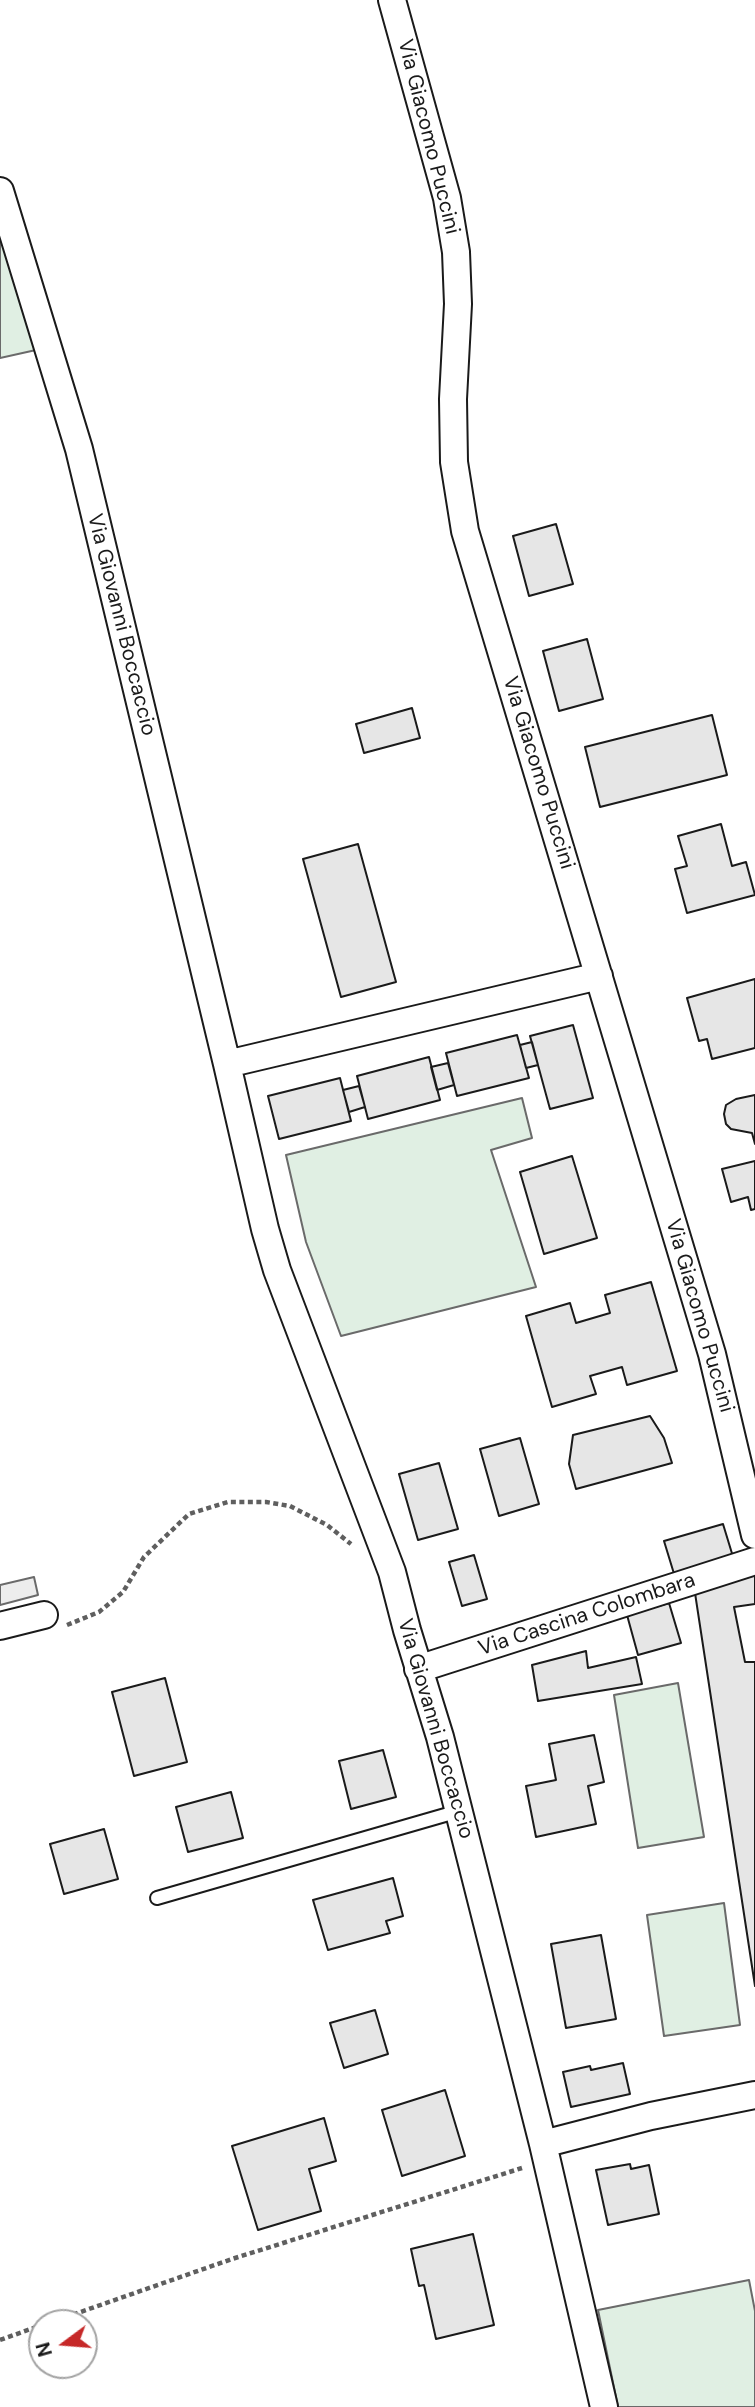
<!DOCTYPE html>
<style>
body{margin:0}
#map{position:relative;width:755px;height:2407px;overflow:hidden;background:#fff;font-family:"DM Sans",sans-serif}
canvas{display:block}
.north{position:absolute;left:28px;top:2309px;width:70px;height:70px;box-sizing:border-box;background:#fff;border:2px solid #a3a3a3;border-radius:50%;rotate:254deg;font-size:19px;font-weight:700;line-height:28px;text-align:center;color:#1a1a1a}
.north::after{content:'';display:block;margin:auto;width:24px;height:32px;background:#c62828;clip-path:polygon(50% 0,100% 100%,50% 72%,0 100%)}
</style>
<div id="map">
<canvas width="755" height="2407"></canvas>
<div class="north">N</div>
</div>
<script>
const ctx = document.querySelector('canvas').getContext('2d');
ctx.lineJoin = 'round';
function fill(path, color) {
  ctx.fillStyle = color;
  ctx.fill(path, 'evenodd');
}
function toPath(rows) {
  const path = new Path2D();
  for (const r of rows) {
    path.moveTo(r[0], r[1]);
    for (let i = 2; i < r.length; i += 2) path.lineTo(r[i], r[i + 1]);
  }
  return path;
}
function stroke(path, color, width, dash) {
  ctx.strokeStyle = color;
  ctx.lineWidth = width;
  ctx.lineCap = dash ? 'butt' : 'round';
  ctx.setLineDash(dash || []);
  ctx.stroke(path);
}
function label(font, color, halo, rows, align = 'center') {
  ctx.font = font + ' "DM Sans",sans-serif';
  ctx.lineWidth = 5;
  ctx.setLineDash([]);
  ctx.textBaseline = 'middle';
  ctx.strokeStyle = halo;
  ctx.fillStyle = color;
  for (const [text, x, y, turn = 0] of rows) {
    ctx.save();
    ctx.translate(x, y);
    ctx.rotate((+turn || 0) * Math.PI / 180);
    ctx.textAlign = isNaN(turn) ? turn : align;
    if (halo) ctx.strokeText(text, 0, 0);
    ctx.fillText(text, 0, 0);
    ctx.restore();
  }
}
const green = toPath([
 [0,236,36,350,0,358,0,236],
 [522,1098,532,1138,491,1150,536,1287,341,1336,306,1242,286,1155,522,1098],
 [678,1683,704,1837,638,1848,614,1695,678,1683],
 [724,1903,740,2025,664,2036,647,1915,724,1903],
 [749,2280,755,2311,755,2407,618,2407,598,2310,749,2280]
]);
fill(green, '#e0efe3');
stroke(green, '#6a6a6a', 2);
const parking = toPath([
 [34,1577,38,1595,0,1605,0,1585,34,1577]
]);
fill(parking, '#ededed');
stroke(parking, '#6a6a6a', 2);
const building = toPath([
 [556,524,573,584,529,596,513,536,556,524],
 [587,639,603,699,559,711,543,651,587,639],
 [412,708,420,738,364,753,356,724,412,708],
 [712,715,727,775,600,807,585,747,712,715],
 [721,824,732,866,746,862,755,895,687,913,675,869,687,866,678,836,721,824],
 [358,844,396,982,341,997,303,859,358,844],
 [755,979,755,1048,712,1059,707,1039,699,1041,687,998,755,979],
 [573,1025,593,1098,550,1109,530,1036,573,1025],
 [517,1035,529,1078,457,1096,446,1053,517,1035],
 [532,1042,538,1065,526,1068,520,1045,532,1042],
 [429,1057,440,1100,368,1119,357,1076,429,1057],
 [448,1063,454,1085,437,1090,431,1067,448,1063],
 [340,1078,351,1121,279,1139,268,1096,340,1078],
 [359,1086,365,1107,349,1112,343,1090,359,1086],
 [755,1095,755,1144,752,1133,731,1129,726,1124,724,1114,726,1105,736,1099,755,1095],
 [572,1156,597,1238,544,1254,520,1172,572,1156],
 [755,1161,755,1209,751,1210,748,1197,731,1202,722,1169,755,1161],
 [651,1282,677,1371,627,1385,622,1367,590,1376,596,1394,552,1407,526,1316,570,1303,576,1323,610,1313,605,1295,651,1282],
 [650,1416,664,1438,672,1463,576,1489,569,1464,573,1435,650,1416],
 [520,1438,539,1504,499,1516,480,1449,520,1438],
 [439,1463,458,1529,418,1540,399,1474,439,1463],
 [723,1524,734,1560,675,1577,664,1541,723,1524],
 [474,1555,487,1599,462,1606,449,1562,474,1555],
 [755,1575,755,1604,734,1607,745,1662,755,1662,755,1986,695,1593,755,1575],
 [669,1603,681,1643,638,1655,627,1615,669,1603],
 [586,1651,588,1668,636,1657,642,1684,538,1701,532,1665,586,1651],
 [165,1678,187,1762,134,1776,112,1692,165,1678],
 [594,1735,604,1782,588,1786,596,1824,536,1837,526,1786,556,1780,549,1744,594,1735],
 [383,1750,396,1797,351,1809,339,1761,383,1750],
 [231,1792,243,1838,188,1852,176,1807,231,1792],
 [104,1829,118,1879,64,1894,50,1844,104,1829],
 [393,1878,403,1916,386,1921,390,1933,328,1950,313,1900,393,1878],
 [601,1935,616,2019,566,2028,551,1944,601,1935],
 [375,2010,388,2054,344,2068,330,2023,375,2010],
 [623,2063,630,2094,571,2107,563,2072,590,2066,591,2070,623,2063],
 [445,2090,465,2156,402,2176,382,2110,445,2090],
 [324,2118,336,2161,309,2169,321,2211,258,2230,232,2146,324,2118],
 [630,2164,631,2169,649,2165,659,2214,608,2225,596,2170,630,2164],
 [473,2234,494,2325,436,2339,424,2285,419,2286,411,2249,473,2234]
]);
fill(building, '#e6e6e6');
stroke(building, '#1a1a1a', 2);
const service = toPath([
 [157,1898,459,1811]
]);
const minor = toPath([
 [392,0,447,198,456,252,458,304,453,399,454,462,465,531,712,1354,755,1535],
 [0,191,79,449,227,1064,265,1229,277,1270,392,1572,407,1630,440,1737,543,2144,604,2407],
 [227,1064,599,976],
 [0,1626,44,1615],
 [418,1669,755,1561],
 [543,2144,651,2116,755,2095]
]);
stroke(service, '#1a1a1a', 16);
stroke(minor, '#1a1a1a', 30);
stroke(toPath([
 [67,1625,99,1612,123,1592,144,1557,189,1514,228,1502,266,1502,290,1506,327,1525,351,1544],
 [49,2323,232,2259,522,2168],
 [0,2340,42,2325]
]), '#5f5f5f', 4.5, [5, 3.5]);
stroke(service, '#fff', 12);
stroke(minor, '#fff', 26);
label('21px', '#1a1a1a', '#fff', [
 ["Via Giacomo Puccini",428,137,76],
 ["Via Giovanni Boccaccio",121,625,76],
 ["Via Giacomo Puccini",538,773,73],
 ["Via Giacomo Puccini",699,1316,74],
 ["Via Cascina Colombara",587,1615,-18],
 ["Via Giovanni Boccaccio",435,1729,74]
]);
</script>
